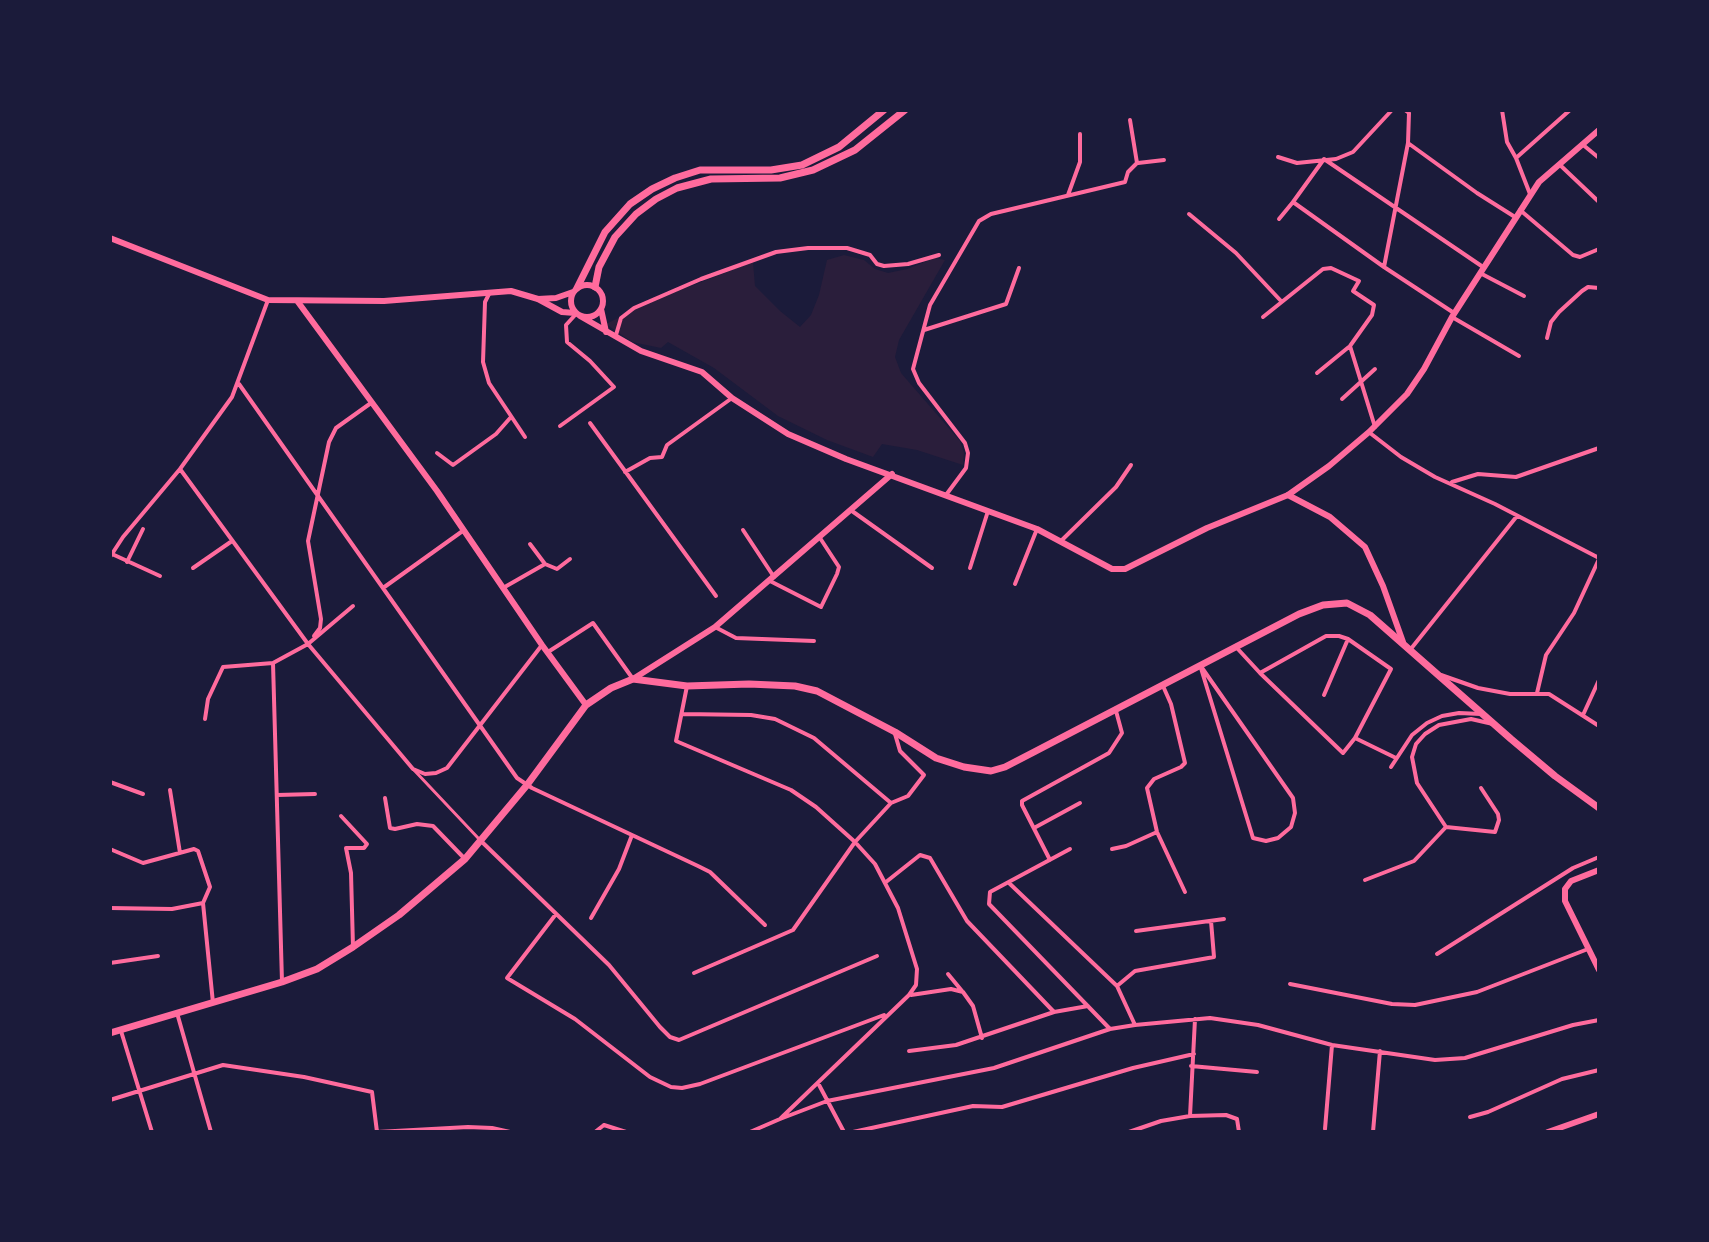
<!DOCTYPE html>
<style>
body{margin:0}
#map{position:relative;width:1709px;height:1242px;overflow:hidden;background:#1b1b3a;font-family:Rubik,sans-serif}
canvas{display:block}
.frame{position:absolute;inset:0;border:112px solid #1b1b3a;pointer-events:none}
</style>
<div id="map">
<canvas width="1709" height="1242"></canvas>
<div class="frame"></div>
</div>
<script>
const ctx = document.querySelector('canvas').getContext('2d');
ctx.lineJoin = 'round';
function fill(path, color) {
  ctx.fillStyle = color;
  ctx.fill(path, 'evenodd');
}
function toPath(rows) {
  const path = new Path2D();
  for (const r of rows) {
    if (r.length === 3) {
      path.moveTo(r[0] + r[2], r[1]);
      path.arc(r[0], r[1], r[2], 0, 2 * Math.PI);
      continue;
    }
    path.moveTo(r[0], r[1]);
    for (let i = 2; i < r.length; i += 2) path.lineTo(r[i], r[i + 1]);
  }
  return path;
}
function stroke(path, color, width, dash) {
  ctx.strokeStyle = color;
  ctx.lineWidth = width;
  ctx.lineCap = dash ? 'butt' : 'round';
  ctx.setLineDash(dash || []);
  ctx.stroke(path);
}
fill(toPath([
 [844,255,864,260,875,269,888,273,907,269,935,258,945,260,899,340,895,357,901,373,960,441,964,453,963,465,917,450,882,444,873,457,827,440,778,416,714,368,668,342,661,348,632,342,606,324,650,302,753,262,755,286,780,311,800,327,811,315,819,295,827,260]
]), '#2a1e3b');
stroke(toPath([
 [413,769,479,839]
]), '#ff6b9d', 3);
stroke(toPath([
 [1502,110,1507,142,1516,158,1530,194],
 [1408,143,1477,193,1515,217],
 [1582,144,1599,158],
 [1278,157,1297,163,1336,159,1353,152,1392,110],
 [1516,158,1570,110],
 [1138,163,1164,160],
 [1560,165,1599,202],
 [1068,195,1080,162,1080,134],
 [1520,210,1573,255,1580,257,1599,249],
 [1189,214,1236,253,1281,301],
 [1279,219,1293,202],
 [1384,267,1408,143,1409,113,1405,110],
 [1480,273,1524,296],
 [490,292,485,302,483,362,489,383,525,437],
 [1454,313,1384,267,1293,202,1324,159,1483,267],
 [1263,317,1323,269,1331,268,1359,281,1353,291,1374,305,1372,315,1350,346,1317,373],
 [1452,317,1519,356],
 [924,330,1006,304,1019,268],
 [616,335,621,318,634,308,701,279,776,252,808,248,847,248,870,255,877,264,884,266,908,264,939,255],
 [1547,338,1551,322,1559,312,1582,291,1588,287,1599,288],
 [1350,346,1375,427],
 [239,384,517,778,532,788,698,866,710,872,765,925],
 [1342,399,1375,369],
 [590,423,716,596],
 [560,426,614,387,590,361,567,342,566,325,576,314],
 [1370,433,1401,457,1435,477,1495,504,1599,558],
 [437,453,453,465,496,434,511,417],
 [180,469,308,644,413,769,425,774,436,773,447,768,542,645],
 [625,472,650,458,662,457,667,445,732,398],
 [1452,482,1478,474,1516,477,1599,448],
 [946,495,966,468,968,453,965,443,919,383,913,369,930,305,979,221,991,214,1125,182,1128,172,1137,163,1130,120],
 [852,511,932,568],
 [743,530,774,577],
 [1062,540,1116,487,1131,465],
 [530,544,545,564,557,569,570,559],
 [112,554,160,576],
 [110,557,123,537,180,469,232,397,268,300],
 [127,562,143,529],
 [193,568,232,541],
 [970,568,988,511],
 [770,581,821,607,837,574,839,567,820,538],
 [1015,584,1037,529],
 [383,588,464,530],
 [503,588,545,564],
 [715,627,736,638,814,641],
 [314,636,320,628,321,619,308,541,329,442,336,428,371,403],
 [1236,647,1260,673,1343,753,1355,738,1391,669,1348,639,1339,636,1326,636,1260,673],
 [1410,650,1517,516],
 [548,652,593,623,633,679],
 [1200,665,1293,798,1295,813,1291,827,1278,838,1266,841,1253,838,1200,665],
 [1441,675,1478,688,1510,694,1549,694,1599,726],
 [687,686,676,741,791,790,816,807,855,842,891,803,908,796,924,775,900,751,895,734],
 [1163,686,1171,704,1185,763,1181,767,1154,779,1147,788,1157,832,1185,892],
 [1537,693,1546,655,1574,613,1599,559],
 [1324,695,1348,639],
 [683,714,751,715,775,719,814,738,891,803],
 [1583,715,1599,680],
 [205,719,208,699,223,667,273,663],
 [1355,738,1396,758],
 [1391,767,1412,735,1427,723,1442,716,1459,713,1481,714],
 [110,782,143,794],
 [1481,788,1498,814,1499,820,1495,832,1446,827,1417,783,1412,757,1416,744,1425,734,1439,725,1471,719,1493,724],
 [170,790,180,853],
 [277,795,315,794],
 [385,798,390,828,395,829,417,824,433,826,465,859],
 [341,816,367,844,364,848,346,848,351,873,353,947],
 [1034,828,1080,803],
 [481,841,609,965,660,1027,670,1037,679,1040,877,956],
 [110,849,143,863,194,849,198,851,210,887,203,903],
 [1070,849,990,892,989,904,1110,1029],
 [1112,849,1126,846,1157,832],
 [1050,860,1022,805,1022,801,1109,753,1122,733,1116,711],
 [1365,880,1414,861,1446,827],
 [886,882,920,855,930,858,967,921,1054,1012],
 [1009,883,1117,986,1135,1025],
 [110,908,172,909,203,903,213,1003],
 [556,914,507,978,575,1019,650,1077,671,1087,682,1088,700,1084,884,1015],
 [591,918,619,869,632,835],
 [1136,931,1224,919],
 [1437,954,1573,868,1599,857],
 [110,963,158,956],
 [694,973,793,930,855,842,875,864,898,908,917,969,916,985,909,995,780,1119,750,1132],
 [948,974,962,991],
 [282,982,273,663,308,644,353,606],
 [1290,984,1392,1004,1415,1005,1477,992,1588,949],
 [1117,986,1135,971,1214,957,1211,921],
 [911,995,951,989,963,992,973,1006,982,1038],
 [177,1013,211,1132],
 [121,1031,152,1132],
 [909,1051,956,1045,1054,1012,1088,1006],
 [1191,1066,1257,1072],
 [818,1083,844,1132],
 [110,1100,223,1065,304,1077,372,1092,377,1132],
 [1190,1116,1195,1019],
 [1470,1117,1488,1112,1562,1079,1599,1070],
 [780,1119,827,1101,994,1068,1110,1029,1135,1025,1210,1018,1258,1025,1332,1045,1435,1060,1465,1058,1573,1025,1599,1020],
 [604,1125,626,1132],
 [1325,1129,1332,1045],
 [377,1132,468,1127,492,1128,510,1132],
 [595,1132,604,1125],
 [853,1132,973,1106,1002,1107,1133,1068,1194,1054],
 [1129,1132,1161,1121,1190,1116,1226,1115,1237,1119,1239,1132],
 [1373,1132,1380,1051]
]), '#ff6b9d', 4);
stroke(toPath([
 [298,302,437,491,542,645,586,705],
 [1288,495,1329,466,1369,432,1407,394,1424,369,1452,317,1539,182,1599,130],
 [633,679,715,627,892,474],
 [1599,870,1571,881,1565,889,1565,901,1599,970],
 [1548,1132,1599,1114]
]), '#ff6b9d', 6);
stroke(toPath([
 [110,238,268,300,384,301,511,291,538,299,562,312,575,313],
 [587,301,16],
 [538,299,556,298,573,292],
 [601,309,606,332],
 [580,316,641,351,702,372,732,398,788,434,846,459,1037,529,1112,569,1125,569,1207,528,1288,495,1330,517,1365,547,1383,586,1403,642]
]), '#ff6b9d', 6);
stroke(toPath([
 [110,1033,282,982,317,969,353,947,399,915,465,859,527,785,586,705,611,688,633,679,687,686,749,684,795,686,817,691,895,732,936,758,964,767,991,771,1005,767,1034,752,1299,614,1323,605,1347,603,1370,615,1511,739,1555,776,1599,808]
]), '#ff6b9d', 7);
stroke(toPath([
 [595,287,599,267,615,237,636,214,656,199,677,188,711,179,780,178,813,170,855,150,905,110],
 [577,288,605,232,630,204,652,189,675,178,700,170,771,170,802,165,839,147,884,110]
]), '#ff6b9d', 7);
</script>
